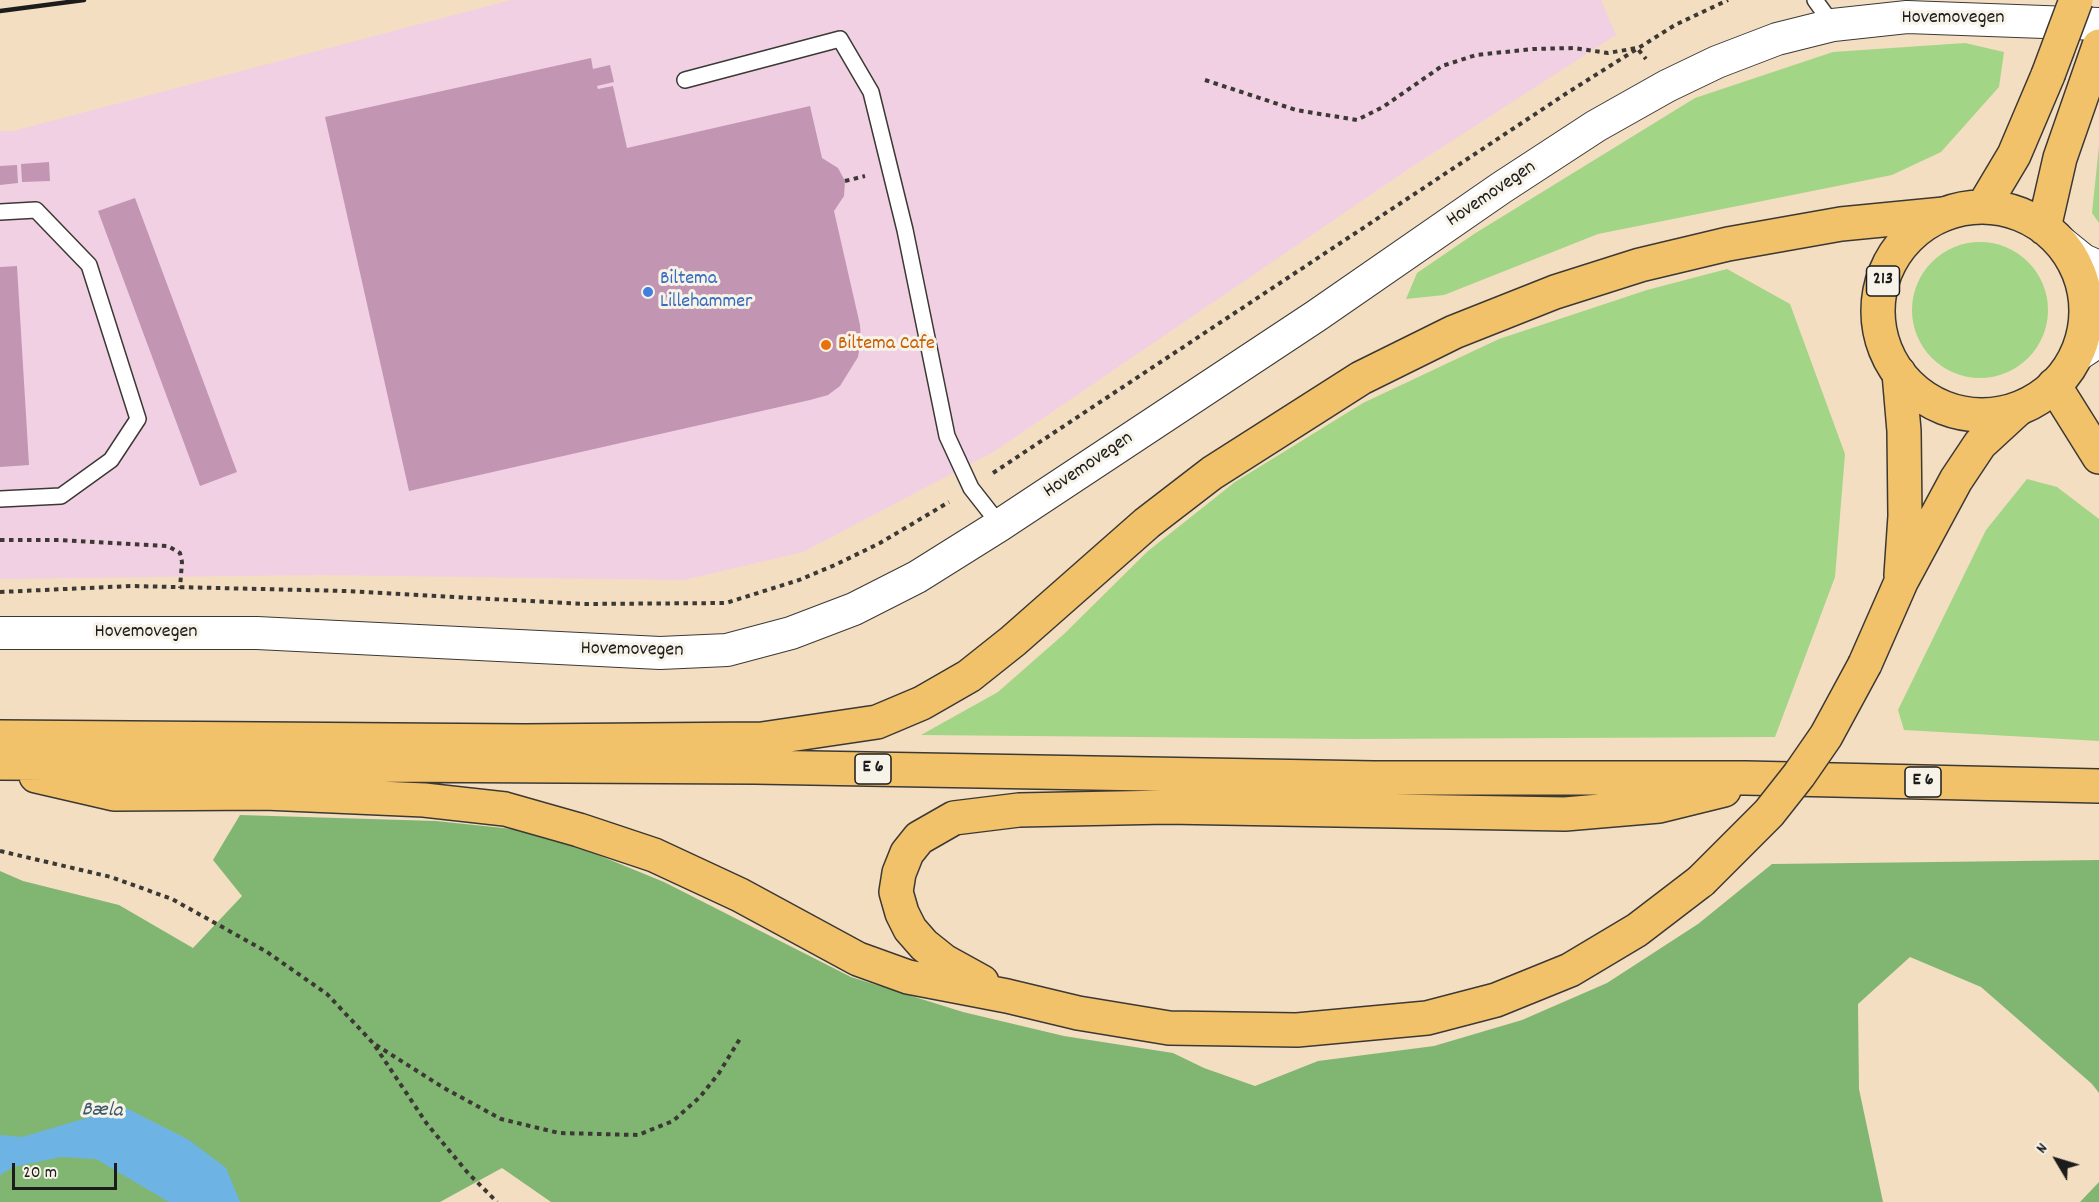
<!DOCTYPE html>
<meta charset="utf-8">
<style>
body{margin:0}
#map{position:relative;width:2099px;height:1202px;overflow:hidden;background:#f3dec2;font-family:Dekko,sans-serif}
canvas{display:block}
.north{position:absolute;left:2027px;top:1130px;width:60px;height:60px;-webkit-text-stroke:4px #f7f3e8;paint-order:stroke;rotate:308deg;font-size:16px;font-weight:700;line-height:24px;text-align:center;color:#1c1c1c}
.north::after{content:'';display:block;margin:auto;width:21px;height:27px;background:#1c1c1c;clip-path:polygon(50% 0,100% 100%,50% 72%,0 100%)}
.scale{position:absolute;left:12px;top:1163px;width:105px;height:27px;box-sizing:border-box;border:3px solid #1c1c1c;border-top:0;padding-left:8px;font-size:18px;line-height:21px;white-space:nowrap;color:#1c1c1c;-webkit-text-stroke:4px #f7f3e8;paint-order:stroke}
</style>
<div id="map">
<canvas width="2099" height="1202"></canvas>
<div class="north">N</div>
<div class="scale">20 m</div>
</div>
<script>
const ctx = document.querySelector('canvas').getContext('2d');
ctx.lineJoin = 'round';
function fill(path, color) {
  ctx.fillStyle = color;
  ctx.fill(path, 'evenodd');
}
function toPath(rows) {
  const path = new Path2D();
  for (const r of rows) {
    if (r.length === 3) {
      path.moveTo(r[0] + r[2], r[1]);
      path.arc(r[0], r[1], r[2], 0, 2 * Math.PI);
      continue;
    }
    path.moveTo(r[0], r[1]);
    for (let i = 2; i < r.length; i += 2) path.lineTo(r[i], r[i + 1]);
  }
  return path;
}
function stroke(path, color, width, dash) {
  ctx.strokeStyle = color;
  ctx.lineWidth = width;
  ctx.lineCap = dash ? 'butt' : 'round';
  ctx.setLineDash(dash || []);
  ctx.stroke(path);
}
function label(font, color, halo, rows, align = 'center') {
  ctx.font = font + ' Dekko,sans-serif';
  ctx.lineWidth = 6;
  ctx.setLineDash([]);
  ctx.textBaseline = 'middle';
  ctx.strokeStyle = halo;
  ctx.fillStyle = color;
  for (const [text, x, y, turn = 0] of rows) {
    ctx.save();
    ctx.translate(x, y);
    ctx.rotate((+turn || 0) * Math.PI / 180);
    ctx.textAlign = isNaN(turn) ? turn : align;
    if (halo) ctx.strokeText(text, 0, 0);
    ctx.fillText(text, 0, 0);
    ctx.restore();
  }
}
fill(toPath([
 [511,0,1601,0,1616,35,1410,168,995,451,803,552,684,580,319,575,0,579,0,131,13,131]
]), '#f1d0e3');
fill(toPath([
 [1965,43,2004,52,1999,87,1941,152,1892,175,1598,234,1444,295,1406,299,1417,273,1474,234,1695,98,1833,52],
 [2099,146,2099,223,2092,213],
 [1980,310,68],
 [1727,269,1790,304,1845,454,1835,577,1775,737,1353,739,921,735,998,692,1064,634,1148,551,1235,482,1363,403,1499,339,1647,290],
 [2027,479,2057,487,2099,519,2099,741,1904,730,1898,710,1986,530]
]), '#a2d585');
fill(toPath([
 [240,815,436,821,542,832,664,882,851,977,963,1012,1064,1036,1173,1053,1204,1068,1255,1086,1318,1061,1434,1046,1522,1020,1607,983,1698,924,1772,864,2099,860,2099,1093,2092,1084,1981,987,1910,957,1858,1004,1859,1089,1883,1202,551,1202,502,1168,440,1202,0,1202,0,871,23,881,119,905,193,948,242,896,213,860],
 [2099,1182,2099,1202,2080,1202]
]), '#81b672');
fill(toPath([
 [124,1107,189,1140,226,1168,240,1202,169,1202,96,1159,61,1157,13,1167,0,1175,0,1135,22,1137]
]), '#6db4e4');
fill(toPath([
 [591,58,593,69,610,65,614,82,597,86,598,89,613,86,627,148,810,106,822,158,838,168,845,181,844,196,834,211,860,325,861,340,858,357,840,386,828,395,810,400,409,491,325,117],
 [49,162,50,181,22,182,21,164],
 [17,165,18,183,0,185,0,166],
 [135,198,237,472,200,486,98,211],
 [17,266,29,465,0,467,0,267]
]), '#c295b3');
const lane = toPath([
 [1815,0,1833,25],
 [685,80,840,39,871,92,905,230,947,436,971,488,1000,525],
 [0,212,36,210,89,265,138,419,111,460,61,496,0,499]
]);
const street = toPath([
 [2057,239,2083,260,2099,267],
 [2076,356,2099,341],
 [0,633,257,633,660,653,727,650,791,633,854,609,917,577,1000,525,1316,316,1501,188,1596,126,1667,86,1717,62,1777,39,1833,25,1907,17,2099,24]
]);
const primary = toPath([
 [1983,207,2014,155,2048,75],
 [1982,311,104],
 [2044,228,2060,158,2099,46]
]);
const highway = toPath([
 [1899,373,1904,431,1905,516,1901,575],
 [2054,385,2099,457],
 [1865,664,1901,582,1956,480,1980,444,2018,409],
 [0,737,525,741,762,739,877,722,922,703,969,676,1013,641,1147,523,1212,473,1361,378,1454,332,1555,292,1640,265,1728,244,1841,224,1944,214],
 [0,763,755,767,1374,778,1746,778,2099,786],
 [36,776,114,794,265,793,424,800,505,809,579,830,654,855,740,895,858,959,908,977,1007,996,1078,1013,1169,1028,1297,1030,1427,1018,1496,1000,1570,970,1637,930,1701,881],
 [982,982,944,961,924,945,910,929,902,913,896,892,899,873,907,853,919,838,954,818,1019,810,1167,807,1565,814,1659,806,1724,790]
]);
stroke(lane, '#3c3935', 18);
stroke(street, '#3c3935', 34);
stroke(primary, '#3c3935', 36);
stroke(highway, '#3c3935', 36);
stroke(toPath([
 [1205,80,1296,110,1357,120,1383,107,1442,66,1476,55,1533,49,1574,48,1608,53,1637,48,1646,59],
 [845,181,865,176],
 [993,473,1567,93,1675,25,1728,0],
 [0,540,60,540,168,546,180,553,182,562,180,588],
 [0,592,131,586,347,591,583,604,726,603,799,580,835,565,880,543,949,502],
 [0,851,111,877,172,899,267,952,327,994,373,1043,427,1124,468,1173,497,1202],
 [376,1045,444,1088,501,1119,559,1133,638,1135,673,1121,700,1097,719,1073,741,1037]
]), '#3c3935', 4, [4.5, 4.5]);
stroke(lane, '#fff', 15);
stroke(street, '#fff', 32);
stroke(primary, '#f2c26a', 33);
stroke(highway, '#f2c26a', 33);
stroke(toPath([
 [0,11,84,0]
]), '#1c1c1c', 4.5);
const primaryBridge = toPath([
 [2048,75,2076,0]
]);
const highwayBridge = toPath([
 [1701,881,1769,813,1799,775,1826,736,1865,664]
]);
stroke(primaryBridge, '#3c3935', 36, []);
stroke(highwayBridge, '#3c3935', 36, []);
stroke(primaryBridge, '#f2c26a', 33);
stroke(highwayBridge, '#f2c26a', 33);
for (const [x, y, r, color] of [
 [648,292,6,"#3f7fe0"],
 [826,345,6,"#e8710a"]
]) {
  const dot = new Path2D();
  dot.arc(x, y, r, 0, 2 * Math.PI);
  ctx.fillStyle = color;
  ctx.fill(dot);
  stroke(dot, '#f7f3e8', 2);
}
for (const [x, y, w] of [
 [1883,281,33],
 [873,769,36],
 [1923,782,36]
]) {
  const box = new Path2D();
  box.roundRect(x - w / 2, y - 15, w, 30, 4.5);
  ctx.fillStyle = '#f7f3e8';
  ctx.fill(box);
  stroke(box, '#1c1c1c', 1.5);
}
label('bold 18px', '#1c1c1c', null, [
 ["213",1883,281],
 ["E 6",873,769],
 ["E 6",1923,782]
]);
label('20px', '#1c1c1c', '#f7f3e8', [
 ["Hovemovegen",1953,19],
 ["Hovemovegen",1492,195,-34],
 ["Hovemovegen",1089,466,-34],
 ["Hovemovegen",146,633],
 ["Hovemovegen",632,651,1]
]);
label('20px', '#366cbe', '#f7f3e8', [
 ["Biltema",660,280],
 ["Lillehammer",660,303]
], 'left');
label('20px', '#c56008', '#f7f3e8', [
 ["Biltema Cafe",838,345]
], 'left');
label('italic 21px', '#3c596c', '#f7f3e8', [
 ["Bæla",102,1112,2]
]);
</script>
